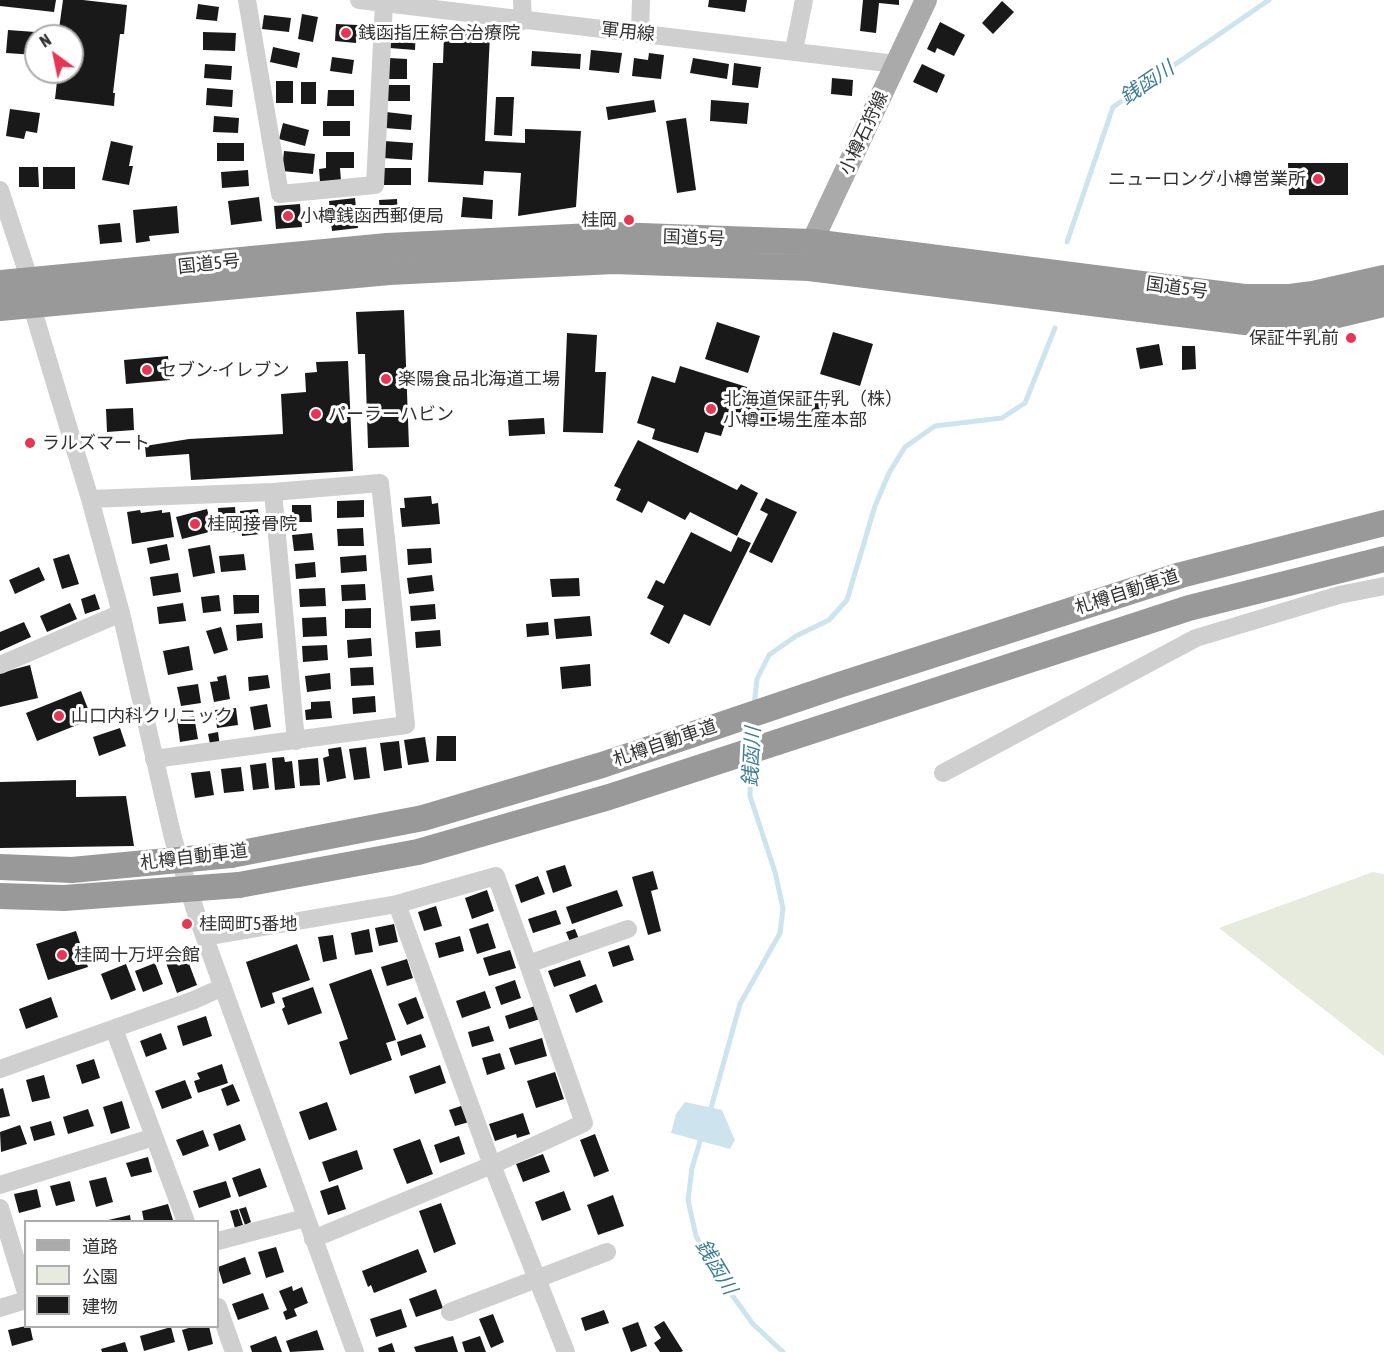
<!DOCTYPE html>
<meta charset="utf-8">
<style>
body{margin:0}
#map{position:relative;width:1384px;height:1352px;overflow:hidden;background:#fff;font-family:"Asap Condensed","Noto Sans JP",sans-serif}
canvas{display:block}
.legend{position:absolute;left:24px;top:1220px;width:195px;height:108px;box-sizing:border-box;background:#fff;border:2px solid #adadad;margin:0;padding:8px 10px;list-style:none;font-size:18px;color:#323232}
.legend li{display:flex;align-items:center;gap:12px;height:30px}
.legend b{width:30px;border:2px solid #adadad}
.north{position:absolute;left:24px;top:24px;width:60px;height:60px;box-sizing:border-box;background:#fff;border:2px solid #adadad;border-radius:50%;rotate:327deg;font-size:16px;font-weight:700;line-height:24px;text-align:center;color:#323232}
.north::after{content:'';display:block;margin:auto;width:21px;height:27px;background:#e83554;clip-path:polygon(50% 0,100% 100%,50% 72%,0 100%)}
</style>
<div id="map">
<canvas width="1384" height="1352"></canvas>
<ul class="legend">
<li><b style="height:8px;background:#aaa"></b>道路</li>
<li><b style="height:16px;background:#e6ebdd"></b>公園</li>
<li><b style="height:16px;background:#191919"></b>建物</li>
</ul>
<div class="north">N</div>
</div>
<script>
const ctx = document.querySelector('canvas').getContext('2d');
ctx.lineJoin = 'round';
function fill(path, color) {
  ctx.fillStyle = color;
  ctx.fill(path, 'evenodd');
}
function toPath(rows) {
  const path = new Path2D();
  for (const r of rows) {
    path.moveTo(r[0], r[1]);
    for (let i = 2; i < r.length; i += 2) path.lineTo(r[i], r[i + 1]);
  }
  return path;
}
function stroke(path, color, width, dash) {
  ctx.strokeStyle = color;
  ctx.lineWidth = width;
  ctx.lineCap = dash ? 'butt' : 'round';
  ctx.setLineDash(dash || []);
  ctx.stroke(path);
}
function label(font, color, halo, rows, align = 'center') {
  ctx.font = font + ' "Asap Condensed","Noto Sans JP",sans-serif';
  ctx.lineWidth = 6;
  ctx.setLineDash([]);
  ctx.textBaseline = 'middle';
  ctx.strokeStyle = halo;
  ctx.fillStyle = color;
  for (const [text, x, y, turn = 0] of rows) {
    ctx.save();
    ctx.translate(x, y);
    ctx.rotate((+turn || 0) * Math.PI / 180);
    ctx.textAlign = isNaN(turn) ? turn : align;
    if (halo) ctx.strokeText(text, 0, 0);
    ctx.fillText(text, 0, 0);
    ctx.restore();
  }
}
fill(toPath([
 [1373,872,1384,874,1384,1056,1219,928]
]), '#e6ebdd');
fill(toPath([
 [685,1102,722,1110,735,1140,730,1149,671,1133,676,1114]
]), '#cde4ee');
stroke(toPath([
 [1067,242,1113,107,1269,0],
 [754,706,757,679,769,655,796,636,829,620,847,600,875,506,889,473,905,447,935,426,1002,418,1025,403,1055,328],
 [752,742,753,721],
 [709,1115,740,1004,780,933,783,908,775,872,750,796,751,757],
 [702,1135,692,1168,688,1200,696,1236,716,1273,753,1324,783,1352]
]), '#cde4ee', 5);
fill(toPath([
 [0,0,56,0,54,12,0,6],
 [63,0,83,0,127,5,124,34,120,34,113,93,115,93,114,106,55,99,58,72,72,72,72,36,58,36],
 [709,0,747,0,745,12,708,7],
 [863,0,899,0,899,5,879,3,876,33,860,31],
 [1002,1,1014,12,993,34,982,23],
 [198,4,219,7,217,21,196,19],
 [302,14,318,17,313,42,298,39],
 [264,15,291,18,289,32,262,29],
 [940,22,965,35,954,56,937,48,935,53,927,49],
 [336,24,358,25,356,43,335,41],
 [392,28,416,29,415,50,390,48],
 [8,30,49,33,49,36,36,36,36,55,6,53],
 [203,32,236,33,235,51,203,50],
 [444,33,490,34,485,141,525,143,525,129,581,131,576,207,518,216,521,173,484,171,483,185,428,182,433,63,443,63],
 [273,47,300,53,297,68,270,62],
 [591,50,622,53,619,73,589,70],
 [532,51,581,54,580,69,531,66],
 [649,53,664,55,661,79,632,76,634,58,648,60],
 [332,57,354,60,352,74,330,71],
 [389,58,407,59,407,79,388,79],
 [693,58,729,64,727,79,690,73],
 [734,63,761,67,758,88,732,85],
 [205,64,232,66,231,80,204,78],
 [922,64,945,75,937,93,913,82],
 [832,78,853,80,852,96,831,94],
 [276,81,293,81,293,103,276,103],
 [301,82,316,82,316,104,301,104],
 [387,85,410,85,410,101,387,101],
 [207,88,233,90,232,107,206,105],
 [328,90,354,90,354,106,327,106],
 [496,97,514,97,512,136,494,135],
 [654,100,656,112,608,120,606,107],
 [711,100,749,103,747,124,710,121],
 [10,109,40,113,37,133,26,131,24,139,6,136],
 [386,112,412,115,411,130,385,128],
 [214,116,239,118,238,133,213,132],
 [686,118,696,190,677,193,666,121],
 [323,121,350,121,350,136,323,136],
 [283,123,309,130,305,146,279,139],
 [111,141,133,146,129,166,133,166,129,185,102,180],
 [384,141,413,143,412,160,383,158],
 [217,143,244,143,244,161,217,161],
 [284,151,315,154,313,174,282,171],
 [326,152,354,152,354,168,340,168,341,181,320,182,319,169,326,168],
 [1288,163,1348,163,1348,195,1289,195],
 [19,167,38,167,39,187,19,187],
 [43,167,75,167,75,189,43,189],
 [384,168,411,168,411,185,383,185],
 [248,170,249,186,222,188,221,172],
 [259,197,262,221,231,225,228,201],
 [463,197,493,200,492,219,461,217],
 [355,198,358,228,332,231,329,201],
 [397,199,398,215,380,216,379,200],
 [300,204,302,227,276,229,274,206],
 [177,206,179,233,149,236,150,241,136,243,133,210],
 [120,223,122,242,100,244,98,225],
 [404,310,409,447,368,448,365,354,358,354,356,312],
 [717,322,760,336,748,373,705,359],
 [833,332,873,344,860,386,820,374],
 [567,333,597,335,595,372,606,372,603,433,563,432],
 [1159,344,1163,365,1140,369,1136,348],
 [1182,346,1195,346,1196,369,1182,370],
 [168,356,170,380,126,384,124,360],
 [348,361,353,471,191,480,189,454,146,457,145,446,189,439,283,434,281,394,306,392,305,373,317,372,316,362],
 [680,366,785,399,775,429,744,419,742,425,726,421,721,436,705,432,698,453,652,439,655,429,637,423,652,376,675,383],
 [816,398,828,401,824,416,811,412],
 [133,408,134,430,107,432,106,409],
 [544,418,545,434,509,436,508,420],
 [638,440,737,490,741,484,758,493,737,536,690,512,685,520,648,501,642,513,616,500,621,489,614,486],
 [431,496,432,504,438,503,440,524,402,527,400,508,405,508,404,498],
 [766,498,797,512,772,563,749,552,768,514,760,510],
 [364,500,364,517,337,518,337,501],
 [292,505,311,505,312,522,292,522],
 [235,507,237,532,219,533,218,508],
 [207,509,213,531,182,539,176,517],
 [258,509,260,534,242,536,240,511],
 [140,510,141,513,162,510,162,513,170,512,174,537,132,544,127,512],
 [363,528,364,546,338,546,337,529],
 [691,532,731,552,738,537,751,543,710,626,684,614,669,644,650,634,664,606,647,598,656,580,664,584],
 [312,533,314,550,294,551,292,535],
 [167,544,170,560,150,564,147,548],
 [210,545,215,573,193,577,188,549],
 [431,548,432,563,408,565,407,549],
 [69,554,79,584,62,589,53,559],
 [244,554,246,570,221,572,219,556],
 [366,555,367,571,341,573,340,557],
 [315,562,316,577,296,579,295,564],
 [39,567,45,580,15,594,9,580],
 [178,573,181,592,153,596,150,577],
 [432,575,434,591,409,594,407,578],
 [579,578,580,596,552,597,550,579],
 [365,584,366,600,342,601,341,585],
 [325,588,326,606,300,607,299,589],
 [95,594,100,609,85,614,81,599],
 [219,595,221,611,203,613,201,597],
 [233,595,259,595,259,613,234,614],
 [70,603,77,619,47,632,40,616],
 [183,603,186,621,159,624,157,607],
 [435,604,436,619,411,621,410,606],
 [371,608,371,628,345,628,345,609],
 [590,616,592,636,556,639,554,619],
 [326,617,327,636,303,637,302,618],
 [24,622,31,637,0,651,0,632],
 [548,622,549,635,527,637,526,624],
 [262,623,263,638,237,641,236,625],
 [221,627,228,650,214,654,206,631],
 [440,630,441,646,416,648,415,632],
 [371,638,372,656,348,658,347,640],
 [327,645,328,660,303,662,302,646],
 [189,646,193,670,168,675,163,651],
 [590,664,591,686,562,689,560,667],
 [30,665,38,698,0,707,0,673],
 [373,667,374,685,351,686,350,668],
 [330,673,331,689,307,692,305,676],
 [226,675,230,699,214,702,210,682,218,681,217,677],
 [268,675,270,688,249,691,248,677],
 [198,684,201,703,181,706,177,687],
 [81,691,92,719,37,741,26,713],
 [375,696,376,712,353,714,352,698],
 [330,701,332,718,306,720,305,710,311,709,311,702],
 [267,704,271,727,254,730,250,707],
 [236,708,238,725,217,728,215,710],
 [194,716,198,739,180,742,177,719],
 [120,728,126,746,99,756,93,737],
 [218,732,220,747,211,749,208,734],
 [437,736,456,736,456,761,436,761],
 [425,737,429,762,408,765,404,740],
 [399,741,402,768,384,771,380,743],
 [341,747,346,778,327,782,323,758,329,756,328,749],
 [366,747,370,778,354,780,349,749],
 [284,757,285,762,292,761,295,788,275,790,272,758],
 [318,758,320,785,300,786,298,760],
 [266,763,269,788,253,790,250,765],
 [241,767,244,791,224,793,221,769],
 [210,771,214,795,195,798,191,773],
 [76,780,76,797,126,796,134,846,0,848,0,782],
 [565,865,572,886,553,893,546,871],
 [653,871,658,889,651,891,661,931,648,935,632,877],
 [538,876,545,894,521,903,515,885],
 [487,890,494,911,472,919,465,898],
 [617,890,623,906,572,924,566,907],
 [436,906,442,926,424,931,418,912],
 [556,910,561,924,533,933,528,919],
 [488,923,496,948,477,954,469,929],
 [394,924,398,942,379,946,375,928],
 [369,929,373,952,355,955,351,933],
 [575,929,581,944,572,947,566,932],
 [76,931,88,967,48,980,36,944],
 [333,935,337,959,323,962,318,937],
 [460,936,464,951,439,958,435,943],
 [297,944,310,980,272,993,275,1003,261,1008,246,962],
 [629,945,634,960,613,967,608,952],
 [510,950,516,968,489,976,483,958],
 [185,953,197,985,177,993,165,960],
 [407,959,413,978,387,986,381,967],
 [580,960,586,976,554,987,548,971],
 [155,963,163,984,143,992,135,971],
 [126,964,136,990,111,1000,101,974],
 [371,969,396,1040,386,1043,392,1060,350,1075,339,1042,348,1039,329,984],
 [515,980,521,998,501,1005,495,987],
 [596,984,603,1002,576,1013,569,995],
 [313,987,322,1013,288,1025,282,1009,285,1007,282,998],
 [485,991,491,1008,462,1018,456,1001],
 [51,997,58,1017,26,1029,19,1009],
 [416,997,424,1018,407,1025,398,1004],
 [535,1006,540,1019,509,1029,505,1016],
 [206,1016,212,1036,183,1046,177,1026],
 [489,1026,494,1041,472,1047,468,1032],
 [161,1033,167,1049,146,1057,140,1041],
 [421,1034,426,1047,401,1056,397,1042],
 [542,1038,547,1056,515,1065,509,1048],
 [500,1053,505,1069,487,1075,482,1058],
 [94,1059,100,1078,82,1084,76,1065],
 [222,1064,228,1083,198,1093,194,1081,200,1079,197,1073],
 [440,1065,446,1083,415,1094,409,1076],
 [555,1072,564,1099,536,1108,527,1081],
 [44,1075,50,1098,32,1102,26,1080],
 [185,1080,192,1098,162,1109,155,1091],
 [233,1084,240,1101,227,1106,221,1089],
 [3,1088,10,1116,0,1118,0,1089],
 [122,1101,130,1128,111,1134,103,1107],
 [327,1102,337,1130,309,1140,299,1112],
 [464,1105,469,1122,455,1126,449,1110],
 [88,1109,94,1126,68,1134,63,1117],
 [523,1113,530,1134,517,1138,516,1134,495,1141,489,1124],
 [51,1121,55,1135,34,1141,30,1127],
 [240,1124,246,1140,219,1151,213,1134],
 [20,1125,27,1144,1,1152,0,1132],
 [203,1130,209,1146,183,1156,176,1140],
 [595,1134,609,1171,594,1177,580,1140],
 [459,1136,465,1154,440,1163,434,1145],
 [420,1139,433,1174,407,1184,393,1149],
 [357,1150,363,1169,329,1182,322,1162],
 [543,1154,550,1172,523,1182,516,1164],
 [148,1157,152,1172,131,1177,126,1163],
 [260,1168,267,1187,239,1197,232,1178],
 [106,1177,113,1202,96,1207,89,1181],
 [70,1181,75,1201,56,1206,50,1186],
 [226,1181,231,1197,199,1208,193,1191],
 [338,1185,346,1209,328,1215,320,1191],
 [37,1189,41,1207,19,1213,14,1194],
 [564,1191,571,1210,542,1221,535,1202],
 [613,1195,624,1226,598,1235,587,1205],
 [441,1203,456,1244,434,1253,419,1211],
 [168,1204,173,1220,144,1222,142,1211],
 [246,1207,251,1222,245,1225,239,1209],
 [238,1209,243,1225,235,1228,230,1211],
 [130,1215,131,1222,104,1222,104,1221],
 [276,1247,284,1272,266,1278,258,1252],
 [418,1249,427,1272,374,1293,371,1285,368,1287,362,1271],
 [245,1257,251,1274,223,1284,218,1267],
 [292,1286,293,1291,302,1287,308,1303,294,1309,297,1316,286,1320,283,1312,287,1310,279,1291],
 [436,1289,443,1308,416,1317,409,1299],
 [263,1293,269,1309,238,1320,232,1304],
 [401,1309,407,1327,376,1337,370,1319],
 [604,1310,609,1323,585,1331,581,1318],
 [493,1314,504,1342,491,1348,479,1319],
 [664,1321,683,1351,681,1352,660,1352,654,1343,661,1338,654,1327],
 [638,1322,647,1346,631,1352,622,1328],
 [26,1326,30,1326,33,1340,12,1346,8,1330],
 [195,1326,209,1326,213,1344,188,1351,182,1330],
 [171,1327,175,1342,144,1351,140,1336],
 [317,1330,324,1350,290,1352,286,1341],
 [276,1336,282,1352,252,1352,250,1346],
 [453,1336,458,1352,416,1352,414,1347],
 [480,1336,486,1352,465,1352,462,1342],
 [125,1342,128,1352,102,1352,101,1349],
 [392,1343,395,1352,379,1352,378,1348]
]), '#191919');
stroke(toPath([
 [247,0,280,194,375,185,384,3],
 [359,0,896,64],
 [522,0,523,21],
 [640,33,641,0],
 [794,50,804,0],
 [0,190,30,281,32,307,90,499,121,613,173,838,197,916,355,1352],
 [273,492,296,741],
 [90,499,273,492,380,483,406,725,154,759],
 [0,665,121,613],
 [943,773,1196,638,1339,595,1384,586],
 [397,904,492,1165,566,1352],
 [205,937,397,904,496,876,528,964,584,1123,492,1165,313,1239],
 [528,964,628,929],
 [114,1029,186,1222],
 [0,1069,194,1000,223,987],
 [0,1185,154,1137],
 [0,1208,26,1292],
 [218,1241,305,1218],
 [218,1307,234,1352],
 [0,1308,26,1300],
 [450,1312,607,1252]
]), '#cfcfcf', 18);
stroke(toPath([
 [810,258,812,242,926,0]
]), '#aaa', 22);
stroke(toPath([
 [0,283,387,246,613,235,812,242,1244,297,1290,297,1313,294,1384,278],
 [0,308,389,272,614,261,809,268,1245,322,1292,322,1316,320,1384,304],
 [231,855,423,818,602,765,839,685,1181,575,1384,523],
 [239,885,418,852,609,797,1189,608,1384,559]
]), '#999', 26);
stroke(toPath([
 [0,867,72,870,231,855],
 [0,896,64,898,239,885]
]), '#999', 26);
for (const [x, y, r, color] of [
 [346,33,6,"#e83554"],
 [1318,179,6,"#e83554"],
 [288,216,6,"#e83554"],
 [629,220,6,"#e83554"],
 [1351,338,6,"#e83554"],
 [147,370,6,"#e83554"],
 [386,379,6,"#e83554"],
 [711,409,6,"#e83554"],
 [316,414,6,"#e83554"],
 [30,443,6,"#e83554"],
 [195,524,6,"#e83554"],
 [59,716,6,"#e83554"],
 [187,924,6,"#e83554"],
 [62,955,6,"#e83554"]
]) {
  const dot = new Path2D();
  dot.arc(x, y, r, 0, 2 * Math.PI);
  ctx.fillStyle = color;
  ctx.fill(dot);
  stroke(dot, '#fff', 2);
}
label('18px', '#323232', '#fff', [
 ["軍用線",628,32,6],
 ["小樽石狩線",864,133,-65],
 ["国道5号",694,238,2],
 ["国道5号",209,264,-6],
 ["国道5号",1177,288,8],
 ["札樽自動車道",1127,592,-18],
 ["札樽自動車道",665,743,-19],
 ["札樽自動車道",194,857,-7]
]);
label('18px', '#323232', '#fff', [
 ["銭函指圧綜合治療院",358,33],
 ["ニューロング小樽営業所",1306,179,"right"],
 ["小樽銭函西郵便局",300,216],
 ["桂岡",617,220,"right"],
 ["保証牛乳前",1339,338,"right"],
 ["セブン-イレブン",159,370],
 ["楽陽食品北海道工場",398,379],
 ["北海道保証牛乳（株）",723,399],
 ["小樽工場生産本部",723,420],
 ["パーラーハビン",328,414],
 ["ラルズマート",42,443],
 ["桂岡接骨院",207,524],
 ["山口内科クリニック",71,716],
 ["桂岡町5番地",199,924],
 ["桂岡十万坪会館",74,955]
], 'left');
label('italic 20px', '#3d7d96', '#fff', [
 ["銭函川",1147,83,-34],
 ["銭函川",752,757,-87],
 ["銭函川",716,1267,59]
]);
</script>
